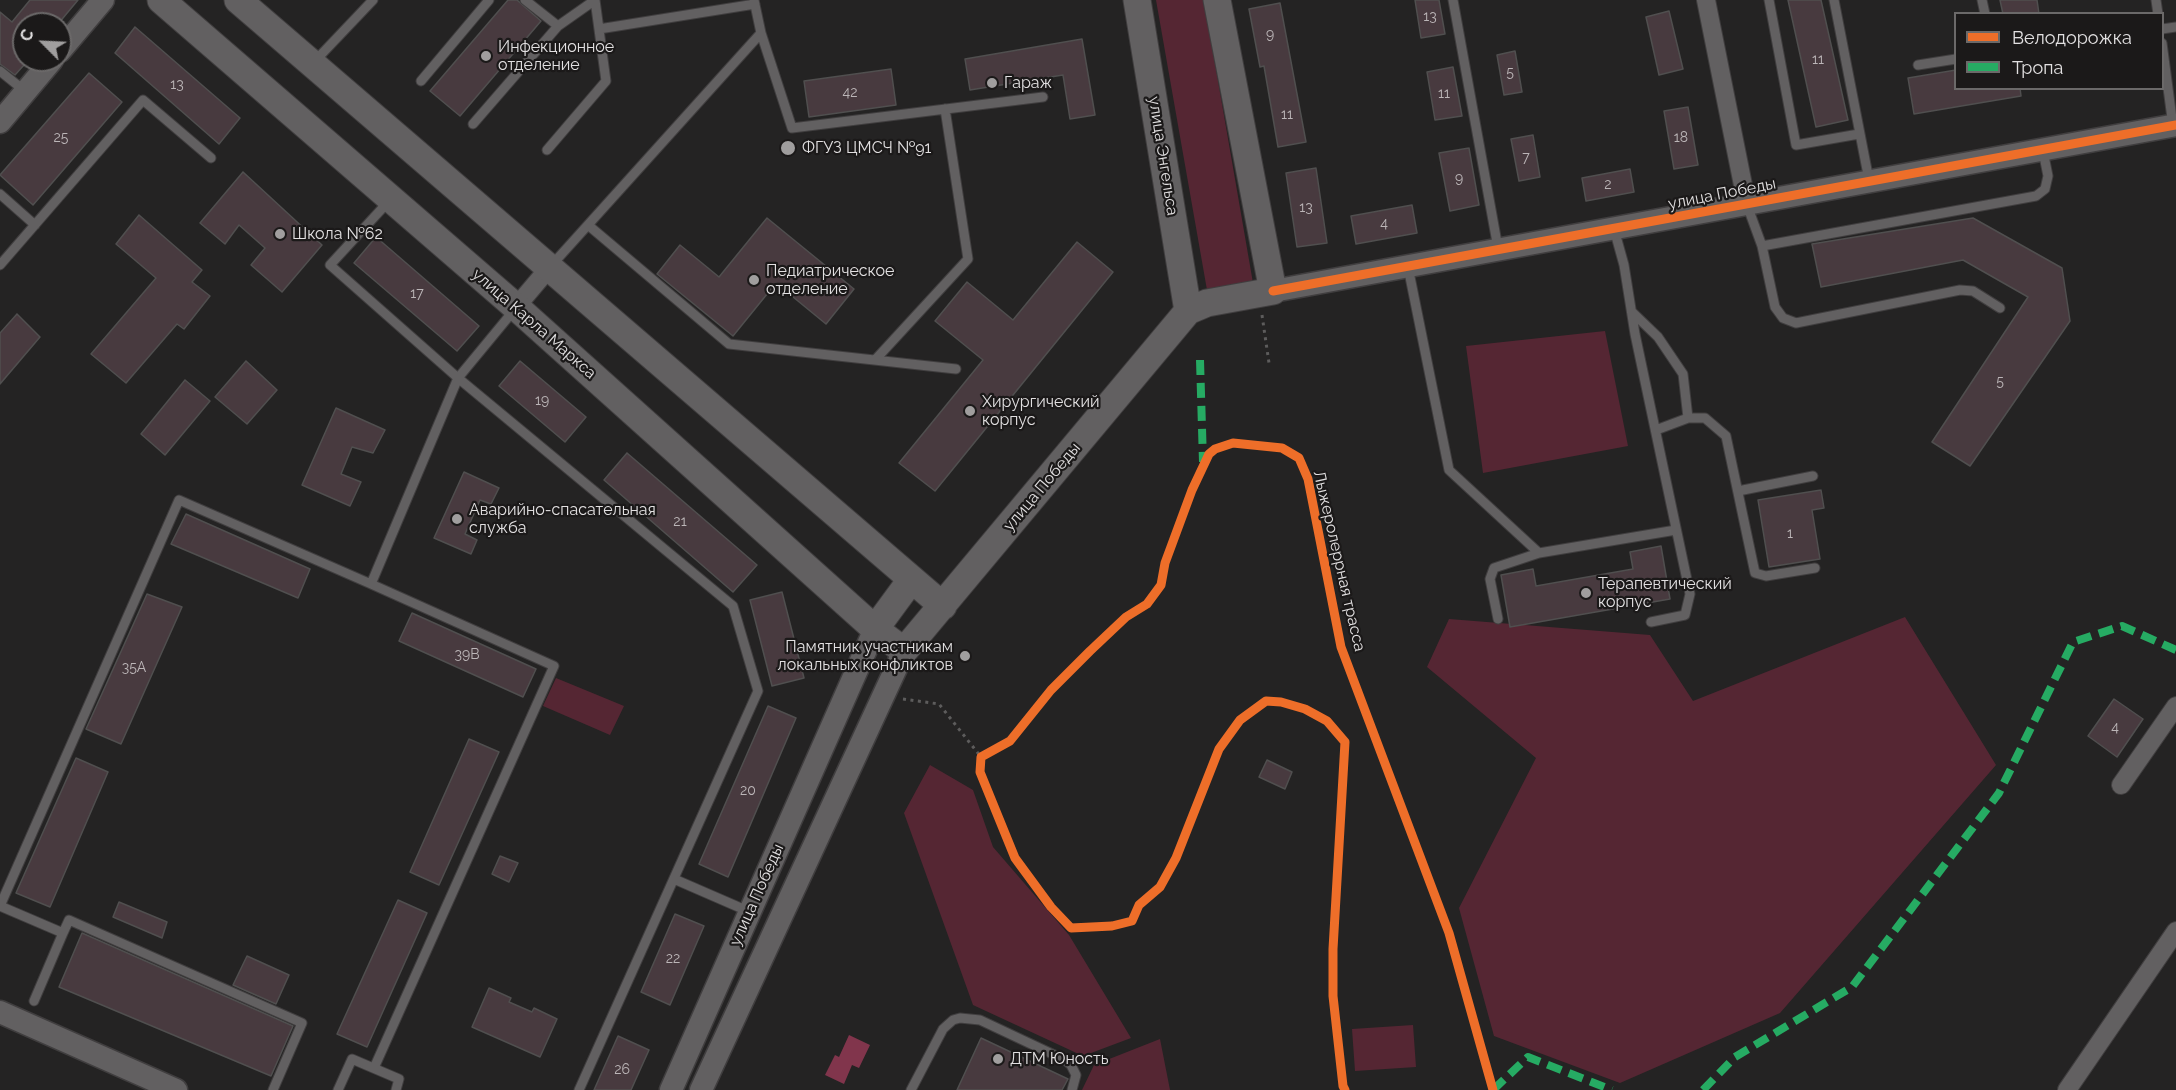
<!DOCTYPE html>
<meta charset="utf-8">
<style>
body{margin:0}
#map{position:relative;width:2176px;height:1090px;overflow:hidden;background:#242323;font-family:Raleway,sans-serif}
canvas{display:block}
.legend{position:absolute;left:1954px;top:12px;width:210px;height:78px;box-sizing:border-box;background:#1b1919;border:2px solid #6b6969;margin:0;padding:8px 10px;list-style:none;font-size:18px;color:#e2e0e1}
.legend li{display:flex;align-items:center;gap:12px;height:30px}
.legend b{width:30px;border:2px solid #6b6969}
.north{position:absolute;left:12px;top:12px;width:60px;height:60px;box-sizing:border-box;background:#1b1919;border:2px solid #6b6969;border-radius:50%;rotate:294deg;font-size:16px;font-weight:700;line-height:24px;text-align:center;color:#e2e0e1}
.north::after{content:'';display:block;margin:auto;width:21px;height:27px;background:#a09e9e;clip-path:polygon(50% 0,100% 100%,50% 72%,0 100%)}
</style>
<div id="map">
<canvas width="2176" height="1090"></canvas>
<ul class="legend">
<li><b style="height:8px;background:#ee6e29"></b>Велодорожка</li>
<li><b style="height:8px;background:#26ab63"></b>Тропа</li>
</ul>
<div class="north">С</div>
</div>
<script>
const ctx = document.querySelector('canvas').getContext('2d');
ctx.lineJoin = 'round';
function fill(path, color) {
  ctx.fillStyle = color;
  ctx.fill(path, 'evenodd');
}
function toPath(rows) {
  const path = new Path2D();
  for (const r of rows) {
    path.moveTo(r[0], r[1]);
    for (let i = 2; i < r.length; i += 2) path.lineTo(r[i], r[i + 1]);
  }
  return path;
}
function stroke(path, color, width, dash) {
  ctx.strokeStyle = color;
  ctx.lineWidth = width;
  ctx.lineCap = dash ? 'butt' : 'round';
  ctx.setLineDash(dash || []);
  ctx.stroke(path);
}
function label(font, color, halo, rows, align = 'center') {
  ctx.font = font + ' Raleway,sans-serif';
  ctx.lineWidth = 4.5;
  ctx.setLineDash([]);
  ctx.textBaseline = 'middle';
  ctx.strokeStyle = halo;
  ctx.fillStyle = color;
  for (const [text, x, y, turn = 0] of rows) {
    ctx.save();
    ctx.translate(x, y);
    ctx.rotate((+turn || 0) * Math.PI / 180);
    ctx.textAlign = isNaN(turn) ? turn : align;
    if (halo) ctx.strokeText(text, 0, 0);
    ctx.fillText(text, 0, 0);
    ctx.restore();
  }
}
fill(toPath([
 [1156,0,1204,0,1253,283,1207,290],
 [1605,331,1628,446,1483,473,1466,346],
 [1905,617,1996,765,1780,1013,1620,1083,1494,1036,1459,908,1536,758,1427,667,1449,619,1650,635,1693,701],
 [556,678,624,706,610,735,543,706],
 [930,765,973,790,993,847,1069,935,1131,1038,1083,1056,973,1005,904,813],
 [1413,1025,1416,1067,1355,1071,1352,1029],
 [1160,1039,1170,1090,1082,1090,1094,1065]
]), '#552633');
fill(toPath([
 [849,1035,870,1045,859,1068,852,1065,844,1084,825,1075,835,1055,839,1057]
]), '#81354c');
const building = toPath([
 [30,0,78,0,58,24,24,24,24,65,15,75,0,64,0,12,12,22,30,0],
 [508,0,517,0,541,21,460,116,430,91,508,0],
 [1415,0,1439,0,1445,34,1421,38,1415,0],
 [1788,0,1821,0,1848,120,1816,127,1788,0],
 [2000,0,2037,0,2039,14,2003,14,2000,0],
 [1280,3,1306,142,1278,147,1264,66,1260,67,1249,9,1280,3],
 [1669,11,1683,69,1659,75,1646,17,1669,11],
 [135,27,240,118,219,144,115,53,135,27],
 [1082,39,1095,115,1070,119,1063,75,970,90,965,59,1082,39],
 [1515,51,1522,92,1504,95,1497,55,1515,51],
 [1453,67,1462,116,1435,120,1427,72,1453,67],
 [891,69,896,105,809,117,804,81,891,69],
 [1956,70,1956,88,2020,88,2021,96,1914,114,1908,78,1956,70],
 [89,73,122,102,33,205,0,175,89,73],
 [1688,107,1698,165,1674,169,1664,111,1688,107],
 [1533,135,1540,177,1519,181,1511,139,1533,135],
 [1469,148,1479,205,1450,211,1439,153,1469,148],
 [1316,168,1327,243,1297,247,1286,173,1316,168],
 [1630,169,1634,192,1586,201,1582,178,1630,169],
 [243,172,322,245,282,292,251,265,265,248,239,225,225,244,200,223,243,172],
 [1412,205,1417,233,1356,244,1351,216,1412,205],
 [139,215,202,270,192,282,210,296,184,329,177,324,126,383,91,354,156,278,116,244,139,215],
 [767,218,854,289,826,324,776,283,733,336,657,274,680,245,719,277,767,218],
 [1973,218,2062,268,2070,321,1970,466,1932,442,2028,297,1963,260,1821,287,1812,244,1973,218],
 [376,237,479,326,457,351,354,263,376,237],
 [1077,242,1113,272,935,491,899,463,983,360,935,321,967,282,1013,320,1077,242],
 [17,314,40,337,0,384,0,333,17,314],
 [246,361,277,390,247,424,215,397,246,361],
 [520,361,586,417,565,442,499,386,520,361],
 [185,380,210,401,165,455,141,434,185,380],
 [336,408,385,430,373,453,352,447,341,474,361,482,350,506,302,485,336,408],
 [627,453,757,565,733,592,604,480,627,453],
 [464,472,499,488,491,504,480,500,465,534,477,540,471,554,434,538,464,472],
 [1821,490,1824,508,1812,510,1820,559,1769,567,1758,500,1821,490],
 [186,514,310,569,298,598,171,544,186,514],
 [1661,546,1670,599,1510,627,1501,575,1533,569,1536,586,1633,569,1630,552,1661,546],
 [782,592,804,678,772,686,750,600,782,592],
 [147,594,182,607,121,744,86,729,147,594],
 [412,613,536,669,523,697,399,641,412,613],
 [2114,699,2143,719,2117,757,2088,736,2114,699],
 [768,706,796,718,728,877,699,864,768,706],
 [469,739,499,752,439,885,410,872,469,739],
 [76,758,108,772,50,907,16,893,76,758],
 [1267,760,1292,772,1285,789,1259,777,1267,760],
 [500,856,518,863,509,882,492,874,500,856],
 [398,900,427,913,367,1047,337,1034,398,900],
 [119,902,167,922,162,938,113,917,119,902],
 [675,914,704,926,670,1005,641,992,675,914],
 [82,933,293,1026,271,1076,59,987,82,933],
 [247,956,289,975,276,1004,233,985,247,956],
 [489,988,511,998,509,1002,532,1012,534,1008,557,1019,540,1057,472,1027,489,988],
 [618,1036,649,1050,631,1090,594,1090,618,1036],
 [981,1038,1068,1079,1062,1090,957,1090,981,1038]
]);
fill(building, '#483a3f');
stroke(building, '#504f4f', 1.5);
const service = toPath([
 [1453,0,1498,248],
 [1769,0,1796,145,1859,134],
 [1834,0,1869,180],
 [1982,0,1985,14],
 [2156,0,2158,14],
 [558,26,595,0],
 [599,29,755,4],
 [2162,29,2176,27],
 [761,33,792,128,1043,97],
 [2162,43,2173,126],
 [315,61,373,0],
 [1918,65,1956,59],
 [0,71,26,92],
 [421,81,489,0],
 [473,124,558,26,525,0],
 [547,150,606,81,595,0],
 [0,194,35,225],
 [389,201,330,265,458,378,733,606,758,691,579,1090],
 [1747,205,1762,246,2036,196,2045,189,2048,176,2043,151],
 [588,225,729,344,956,369],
 [1614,229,1624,265,1635,334,1690,594,1685,615,1651,622],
 [1762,246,1775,307,1783,318,1796,323,1960,290,1973,291,2000,308],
 [0,265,143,100,211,158],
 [550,267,761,33,754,0],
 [1408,267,1449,470,1539,553,1676,530],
 [1632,312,1658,337,1683,374,1688,418,1705,418,1726,436,1755,573,1766,576,1815,568],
 [875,360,968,259,945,109],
 [1656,430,1688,418],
 [1738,491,1813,476],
 [371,584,554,666,374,1068],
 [1498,619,1490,579,1494,568,1539,553],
 [674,879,750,912],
 [0,906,179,500,371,584,458,378,515,309],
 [0,906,63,933,34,1001],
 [63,933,69,920,302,1023,273,1090],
 [338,1090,352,1059,399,1079,396,1090],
 [911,1090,943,1029,953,1020,960,1018,980,1020,1065,1060,1071,1065,1076,1075,1072,1090]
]);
const minor = toPath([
 [1706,0,1747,205],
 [516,307,549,268],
 [2121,785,2176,706],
 [2067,1090,2176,931]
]);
const tertiary = toPath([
 [60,51,103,0],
 [0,122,52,60],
 [1273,291,2176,125],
 [0,1012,176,1090],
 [671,1090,875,629],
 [701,1090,904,651]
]);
const secondary = toPath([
 [161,0,516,307,875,629,904,651,1188,311,1207,303,1273,291,1217,0],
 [238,0,943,606],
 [1137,0,1188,311],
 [875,629,911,580]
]);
stroke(service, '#403e3f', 11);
stroke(minor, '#403e3f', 20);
stroke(tertiary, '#403e3f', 25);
stroke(secondary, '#403e3f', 29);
stroke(toPath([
 [1262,315,1269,363],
 [903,699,939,704,981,757]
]), '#5d5c5c', 3, [3, 4.5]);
stroke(service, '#626061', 9);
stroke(minor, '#626061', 18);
stroke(tertiary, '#626061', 22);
stroke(secondary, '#626061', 27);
stroke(toPath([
 [1200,360,1203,462],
 [1493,1090,1528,1057,1612,1090],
 [1703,1090,1735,1057,1852,987,1999,793,2073,642,2122,626,2176,650]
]), '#26ab63', 8, [15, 8]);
stroke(toPath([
 [1273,291,2176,125],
 [1345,1090,1343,1086,1333,996,1333,949,1345,742,1327,721,1305,709,1281,702,1266,701,1240,720,1219,749,1176,858,1160,887,1139,905,1132,921,1112,926,1071,928,1051,907,1015,858,980,772,981,757,1010,741,1051,690,1090,651,1126,617,1147,604,1161,585,1165,563,1192,490,1209,454,1215,449,1233,443,1282,448,1299,458,1308,479,1341,647,1449,933,1493,1090]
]), '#ee6e29', 9);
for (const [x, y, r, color] of [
 [486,56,6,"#a09e9e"],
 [992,83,6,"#a09e9e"],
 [788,148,8,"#a09e9e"],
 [280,234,6,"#a09e9e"],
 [754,280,6,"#a09e9e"],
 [970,411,6,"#a09e9e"],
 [457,519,6,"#a09e9e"],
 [1586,593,6,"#a09e9e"],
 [965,656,6,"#a09e9e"],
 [998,1059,6,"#a09e9e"]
]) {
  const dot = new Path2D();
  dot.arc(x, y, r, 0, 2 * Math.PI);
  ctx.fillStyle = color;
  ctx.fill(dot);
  stroke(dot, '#1b1919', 2);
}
label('14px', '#bcb6b8', null, [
 ["13",1430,17],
 ["9",1270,35],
 ["11",1818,60],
 ["5",1510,73],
 ["13",177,85],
 ["42",850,93],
 ["11",1444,94],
 ["11",1287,115],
 ["25",61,138],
 ["18",1681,138],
 ["7",1526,158],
 ["9",1459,179],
 ["2",1608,185],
 ["13",1306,208],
 ["4",1384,224],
 ["17",417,294],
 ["5",2000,382],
 ["19",542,401],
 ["21",680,522],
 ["1",1790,534],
 ["39В",467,655],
 ["35А",134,668],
 ["4",2115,728],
 ["20",748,791],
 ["22",673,959],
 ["26",622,1070]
]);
label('16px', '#e2e0e1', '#1b1919', [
 ["Инфекционное",498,47],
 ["отделение",498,65],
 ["Гараж",1004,83],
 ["ФГУЗ ЦМСЧ №91",802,148],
 ["Школа №62",292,234],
 ["Педиатрическое",766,271],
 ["отделение",766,289],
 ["Хирургический",982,402],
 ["корпус",982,420],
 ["Аварийно-спасательная",469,510],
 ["служба",469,528],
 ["Терапевтический",1598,584],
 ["корпус",1598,602],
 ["Памятник участникам",953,647,"right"],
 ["локальных конфликтов",953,665,"right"],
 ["ДТМ Юность",1010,1059]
], 'left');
label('16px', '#e2e0e1', '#1b1919', [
 ["улица Энгельса",1163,156,81],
 ["улица Победы",1722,194,-11],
 ["улица Карла Маркса",534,324,41],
 ["улица Победы",1042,487,-50],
 ["Лыжеролеррная трасса",1339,561,77],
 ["улица Победы",757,895,-66]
]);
</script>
